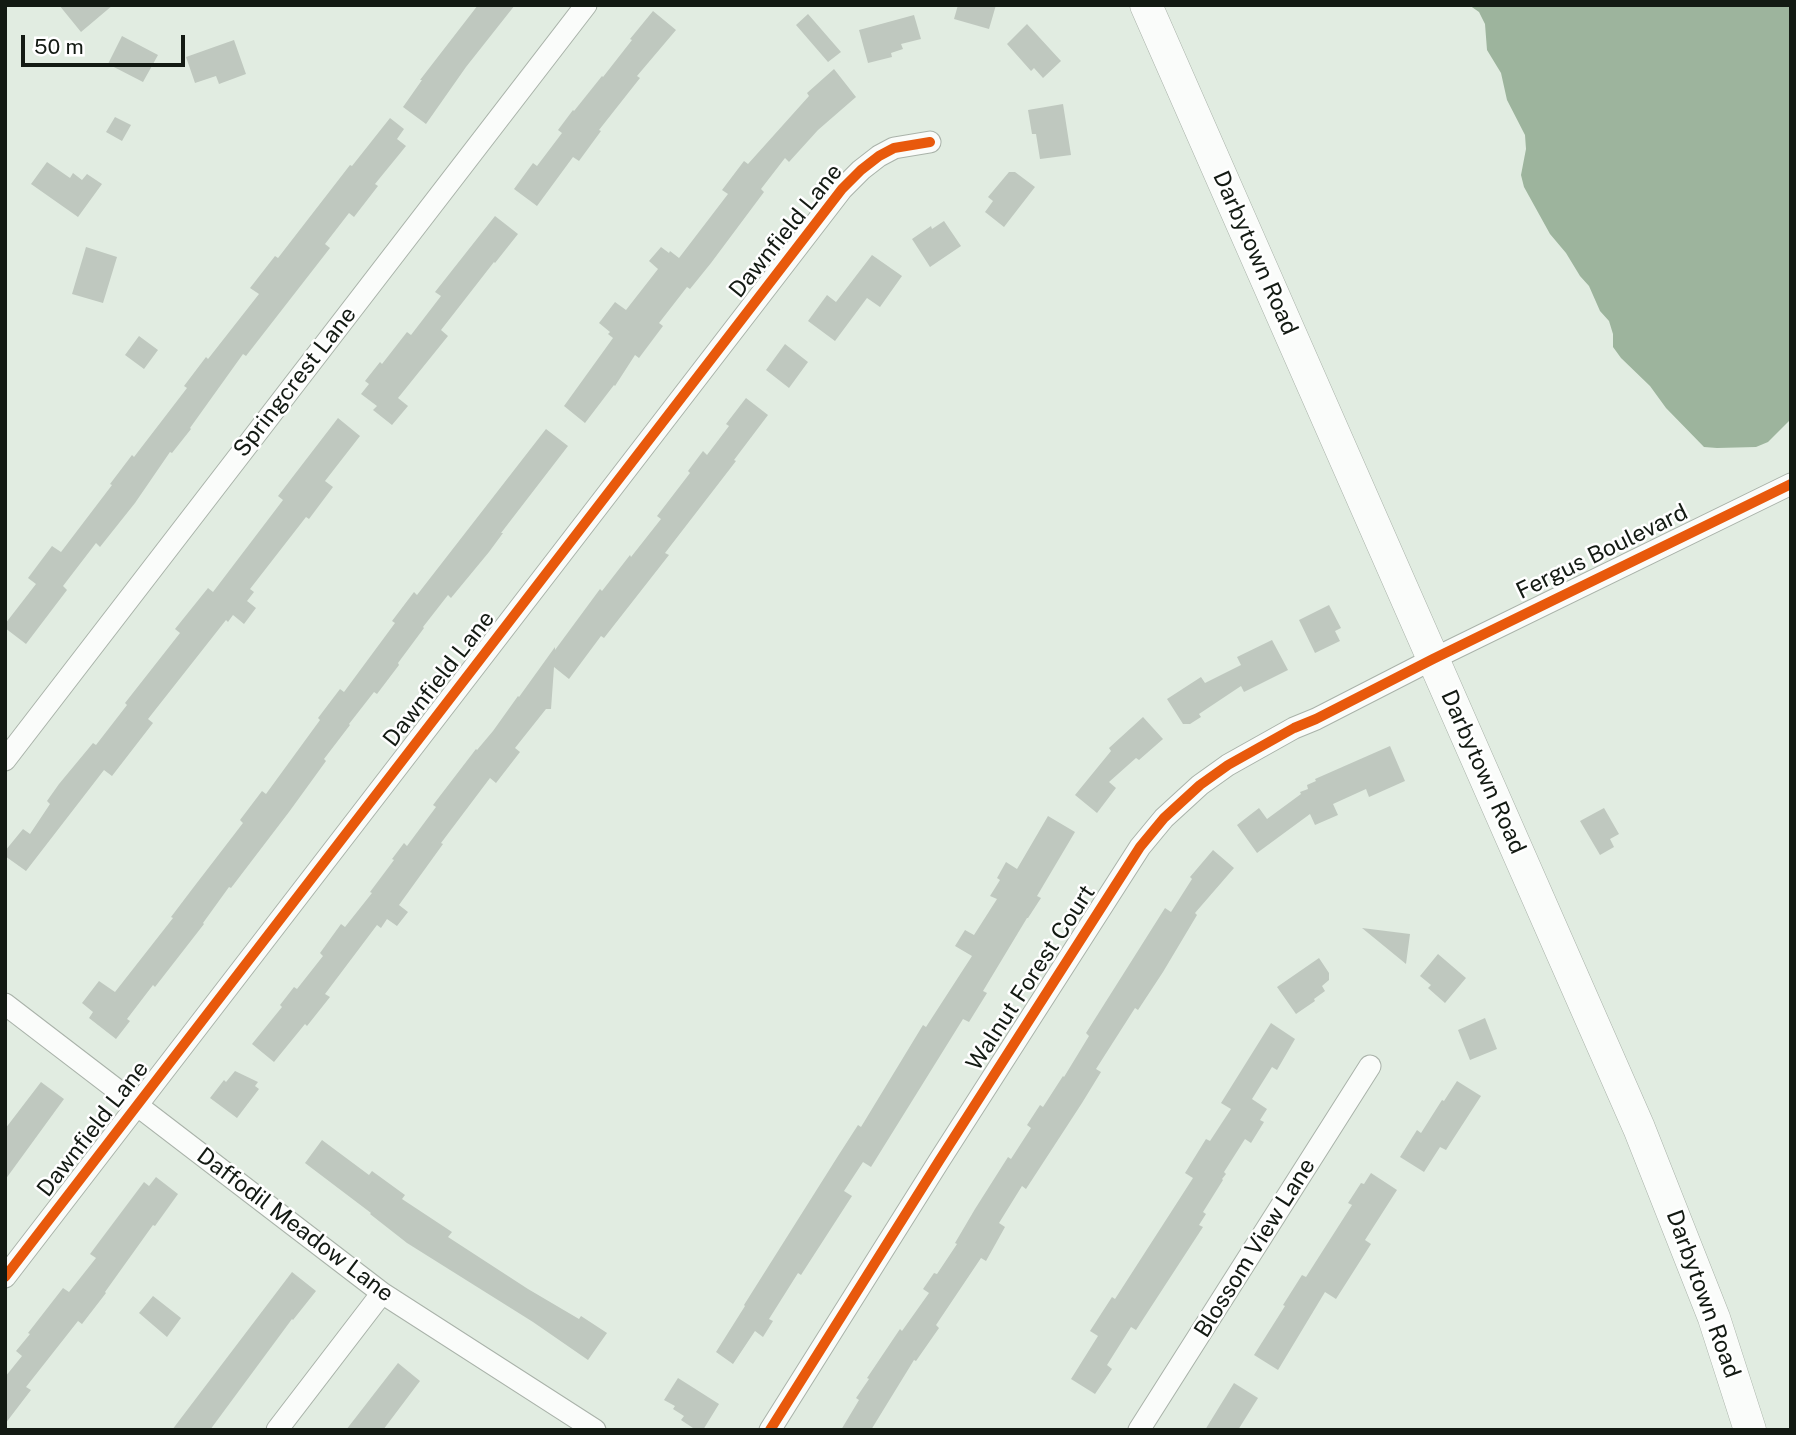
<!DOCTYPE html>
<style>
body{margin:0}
#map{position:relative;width:1796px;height:1435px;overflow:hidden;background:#e1ece1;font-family:"Public Sans",sans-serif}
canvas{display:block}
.frame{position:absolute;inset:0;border:7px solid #131a13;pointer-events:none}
.scale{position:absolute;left:21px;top:35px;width:164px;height:32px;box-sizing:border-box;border:4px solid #131a13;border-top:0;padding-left:9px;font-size:21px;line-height:24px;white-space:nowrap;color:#131a13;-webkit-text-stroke:5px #fff;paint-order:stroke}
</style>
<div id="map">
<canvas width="1796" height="1435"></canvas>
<div class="frame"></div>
<div class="scale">50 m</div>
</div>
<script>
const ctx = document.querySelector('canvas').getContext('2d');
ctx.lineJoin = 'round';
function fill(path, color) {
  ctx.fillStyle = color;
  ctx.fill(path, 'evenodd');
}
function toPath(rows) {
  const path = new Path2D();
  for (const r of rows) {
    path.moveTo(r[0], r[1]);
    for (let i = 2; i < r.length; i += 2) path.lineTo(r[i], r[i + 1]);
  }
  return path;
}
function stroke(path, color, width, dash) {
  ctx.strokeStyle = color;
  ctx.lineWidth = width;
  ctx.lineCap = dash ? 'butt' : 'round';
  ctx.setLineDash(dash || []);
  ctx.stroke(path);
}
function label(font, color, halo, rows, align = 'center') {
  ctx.font = font + ' "Public Sans",sans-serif';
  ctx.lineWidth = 5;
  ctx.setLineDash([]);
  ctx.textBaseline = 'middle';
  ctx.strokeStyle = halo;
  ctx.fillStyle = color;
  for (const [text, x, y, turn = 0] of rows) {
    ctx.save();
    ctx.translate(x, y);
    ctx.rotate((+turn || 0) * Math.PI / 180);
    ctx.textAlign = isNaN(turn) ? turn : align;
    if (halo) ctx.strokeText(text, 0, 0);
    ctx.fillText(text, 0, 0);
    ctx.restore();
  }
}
fill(toPath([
 [1469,5,1791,5,1791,419,1768,442,1756,447,1717,448,1704,447,1666,408,1650,386,1621,358,1613,347,1613,334,1609,321,1600,311,1589,286,1580,276,1566,253,1550,234,1524,187,1521,175,1526,149,1525,135,1507,100,1501,73,1487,50,1485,24,1479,12]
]), '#9db49d');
fill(toPath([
 [59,5,113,5,81,32],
 [478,5,515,5,466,67,426,124,403,107,422,80,420,80],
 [958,5,996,5,989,29,954,19],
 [653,11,676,30,637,76,640,78,599,130,601,131,579,161,573,157,537,206,514,189,533,163,537,166,562,133,558,130,573,110,574,111,602,76,603,77,632,40,630,39],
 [808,14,841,52,828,62,796,25],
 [914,15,921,39,901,44,903,49,891,53,892,57,868,63,859,30],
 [1027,24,1061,61,1043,78,1034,68,1031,71,1007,44],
 [122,36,158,55,143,82,108,64],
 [234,40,246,74,219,84,216,76,195,83,186,57],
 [834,69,856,97,818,130,789,162,785,158,761,189,764,192,711,263,690,289,687,287,659,323,663,326,639,358,635,355,615,386,614,385,585,423,564,406,613,338,608,334,610,332,599,323,615,302,626,310,658,269,649,261,661,247,669,253,670,251,679,258,728,194,722,190,744,161,748,164,809,96,807,93],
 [1063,104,1071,155,1040,159,1036,134,1032,134,1028,110],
 [115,117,131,125,122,141,106,132],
 [390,118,404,129,397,139,406,146,375,184,378,186,354,217,349,213,325,244,330,248,246,356,243,354,190,428,191,429,172,453,170,452,135,503,100,547,96,543,63,586,67,590,26,644,5,628,5,624,36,584,28,578,52,546,61,552,112,485,110,484,132,455,134,457,187,388,184,386,206,357,208,359,259,294,250,288,275,256,278,258,350,165,352,166],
 [47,162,70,178,73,173,82,180,87,174,102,184,78,217,31,184],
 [1009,172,1015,172,1035,187,1004,227,985,212,993,201,988,197],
 [495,216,518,234,495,263,494,262,441,330,448,336,398,398,408,406,392,425,373,410,377,406,361,394,369,384,365,381,380,362,382,364,407,332,411,335,441,296,435,292],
 [944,221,961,246,930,267,912,239,931,226,932,229],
 [86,247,117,257,103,303,72,294],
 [872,255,902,276,880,307,867,298,835,341,808,321,827,295,836,302],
 [139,336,158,350,144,369,125,355],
 [785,344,808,362,789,388,766,370],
 [746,398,768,415,734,460,736,461,665,553,669,555,604,638,601,636,569,679,554,667,551,709,546,709,515,748,520,752,496,783,490,778,441,843,443,844,399,905,408,912,397,926,387,919,381,928,377,925,325,994,330,997,307,1026,305,1024,274,1062,252,1044,282,1007,280,1005,294,987,297,989,323,956,320,953,341,924,345,927,372,893,370,892,394,860,392,859,404,843,407,846,436,807,433,805,476,749,477,750,493,731,518,696,519,697,555,647,555,650,600,589,602,591,630,555,631,557,661,519,657,516,690,473,688,471,703,451,707,455,729,426,726,424],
 [338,418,360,436,325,481,333,487,309,519,306,517,250,589,254,592,247,601,256,608,244,624,233,615,228,622,226,620,148,719,153,723,112,776,104,770,26,871,5,856,5,851,23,829,30,834,50,804,47,801,59,784,93,743,96,745,127,705,125,703,180,633,175,629,208,588,213,592,283,500,278,496],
 [546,429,568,446,501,533,503,533,489,552,451,598,448,595,423,627,424,628,398,663,399,665,377,694,374,692,349,724,350,725,324,759,326,761,289,812,231,888,229,887,203,923,204,924,155,987,153,985,127,1019,130,1021,116,1039,89,1018,93,1012,82,1003,99,981,115,992,173,918,171,917,193,888,243,823,240,820,262,791,266,794,320,720,318,718,340,689,344,692,395,623,392,621,414,592,417,595],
 [1329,605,1341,628,1335,631,1340,641,1315,653,1299,620],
 [1272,640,1288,670,1244,692,1241,686,1199,714,1201,717,1190,724,1183,724,1167,699,1201,677,1205,683,1241,665,1237,657],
 [1143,717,1163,739,1139,760,1136,758,1109,782,1116,788,1097,813,1075,795,1111,751,1109,748],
 [1390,746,1405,781,1369,797,1366,789,1333,804,1338,815,1315,825,1310,814,1257,853,1237,825,1259,808,1267,819,1301,794,1300,792,1308,789,1307,785,1316,781,1315,779],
 [1604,808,1619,834,1610,839,1614,847,1600,855,1580,821],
 [1048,816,1075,832,1037,896,1041,898,1028,918,1027,918,983,991,987,993,969,1022,963,1019,871,1167,863,1162,844,1191,852,1196,801,1275,798,1273,769,1319,773,1321,763,1337,755,1331,733,1364,716,1352,745,1306,744,1305,838,1156,858,1125,861,1127,923,1025,926,1027,972,956,955,946,965,930,974,935,997,899,990,896,1000,880,997,878,1006,862,1017,869],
 [1213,850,1234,868,1195,913,1197,915,1163,972,1138,1010,1135,1008,1096,1069,1101,1072,1082,1103,1026,1189,1022,1186,999,1223,1005,1227,986,1261,981,1258,936,1325,939,1328,916,1361,914,1360,871,1430,841,1430,859,1400,856,1398,869,1379,867,1378,900,1329,902,1331,929,1293,923,1289,934,1273,937,1274,957,1244,955,1243,975,1209,1008,1157,1011,1159,1031,1128,1027,1125,1040,1105,1043,1107,1063,1076,1064,1077,1089,1036,1086,1033,1165,908,1171,912,1192,879,1190,877],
 [1362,928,1410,934,1406,964],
 [1438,954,1466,978,1445,1003,1428,988,1431,985,1420,976],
 [1319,958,1329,973,1329,980,1322,986,1325,991,1314,999,1315,1001,1296,1014,1277,987],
 [1485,1018,1497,1049,1470,1060,1458,1030],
 [1271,1023,1295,1039,1277,1070,1272,1067,1252,1099,1267,1109,1260,1120,1264,1122,1251,1143,1245,1139,1224,1172,1226,1174,1222,1179,1223,1180,1203,1212,1206,1214,1199,1225,1203,1227,1136,1330,1131,1327,1107,1365,1112,1369,1095,1394,1071,1379,1098,1336,1090,1331,1112,1297,1115,1299,1193,1178,1185,1173,1206,1139,1210,1141,1231,1109,1221,1103],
 [235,1071,258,1082,255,1086,259,1089,237,1118,210,1098,224,1080,226,1082],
 [1457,1081,1481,1096,1446,1150,1440,1147,1424,1172,1400,1157,1417,1130,1421,1133,1442,1100,1444,1101],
 [41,1082,64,1099,5,1180,5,1129],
 [322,1140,369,1175,372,1171,405,1195,402,1199,452,1232,448,1237,528,1289,579,1319,581,1316,607,1333,588,1360,533,1322,407,1243,370,1214,371,1213,305,1163],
 [1371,1173,1397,1190,1365,1240,1371,1244,1336,1299,1325,1292,1278,1370,1254,1355,1285,1306,1283,1305,1302,1275,1306,1277,1352,1205,1348,1203,1361,1183,1364,1184],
 [156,1177,178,1194,155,1226,153,1225,105,1292,106,1293,82,1324,78,1321,26,1387,31,1390,5,1424,5,1377,22,1356,16,1351,30,1334,28,1333,63,1288,69,1292,96,1258,90,1254,144,1182,149,1186],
 [292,1272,316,1291,293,1320,292,1319,210,1430,172,1430],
 [153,1296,181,1318,167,1337,139,1313],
 [398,1363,420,1381,383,1430,346,1430],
 [678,1378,719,1404,703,1430,696,1430,681,1420,684,1416,673,1409,675,1406,664,1400],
 [1234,1383,1258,1398,1238,1430,1205,1430]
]), '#bfc8bf');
const minor = toPath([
 [5,760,586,5],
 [5,1004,382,1293,595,1430],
 [5,1277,842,189,861,170,879,156,894,148,930,142],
 [277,1430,382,1293],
 [770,1430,939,1161,1140,847,1164,818,1200,785,1228,765,1294,728,1316,719,1433,659,1791,484],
 [1139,1430,1370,1066]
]);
const secondary = toPath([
 [1146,5,1639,1128,1714,1318,1750,1430]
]);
stroke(minor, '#a9b2a9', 23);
stroke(secondary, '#a9b2a9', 33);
stroke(minor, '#fafcfa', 21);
stroke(secondary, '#fafcfa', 32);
stroke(toPath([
 [5,1277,842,189,861,170,879,156,894,148,930,142],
 [770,1430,939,1161,1140,847,1164,818,1200,785,1228,765,1294,728,1316,719,1433,659,1791,484]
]), '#e8590c', 10);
label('23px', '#131a13', '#fff', [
 ["Dawnfield Lane",786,231,-51],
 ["Darbytown Road",1255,253,66],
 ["Springcrest Lane",295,382,-52],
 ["Fergus Boulevard",1602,552,-26],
 ["Dawnfield Lane",439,679,-52],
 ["Darbytown Road",1483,772,66],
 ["Walnut Forest Court",1031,978,-57],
 ["Dawnfield Lane",93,1129,-52],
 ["Daffodil Meadow Lane",295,1225,37],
 ["Blossom View Lane",1255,1248,-58],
 ["Darbytown Road",1703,1294,70]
]);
</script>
